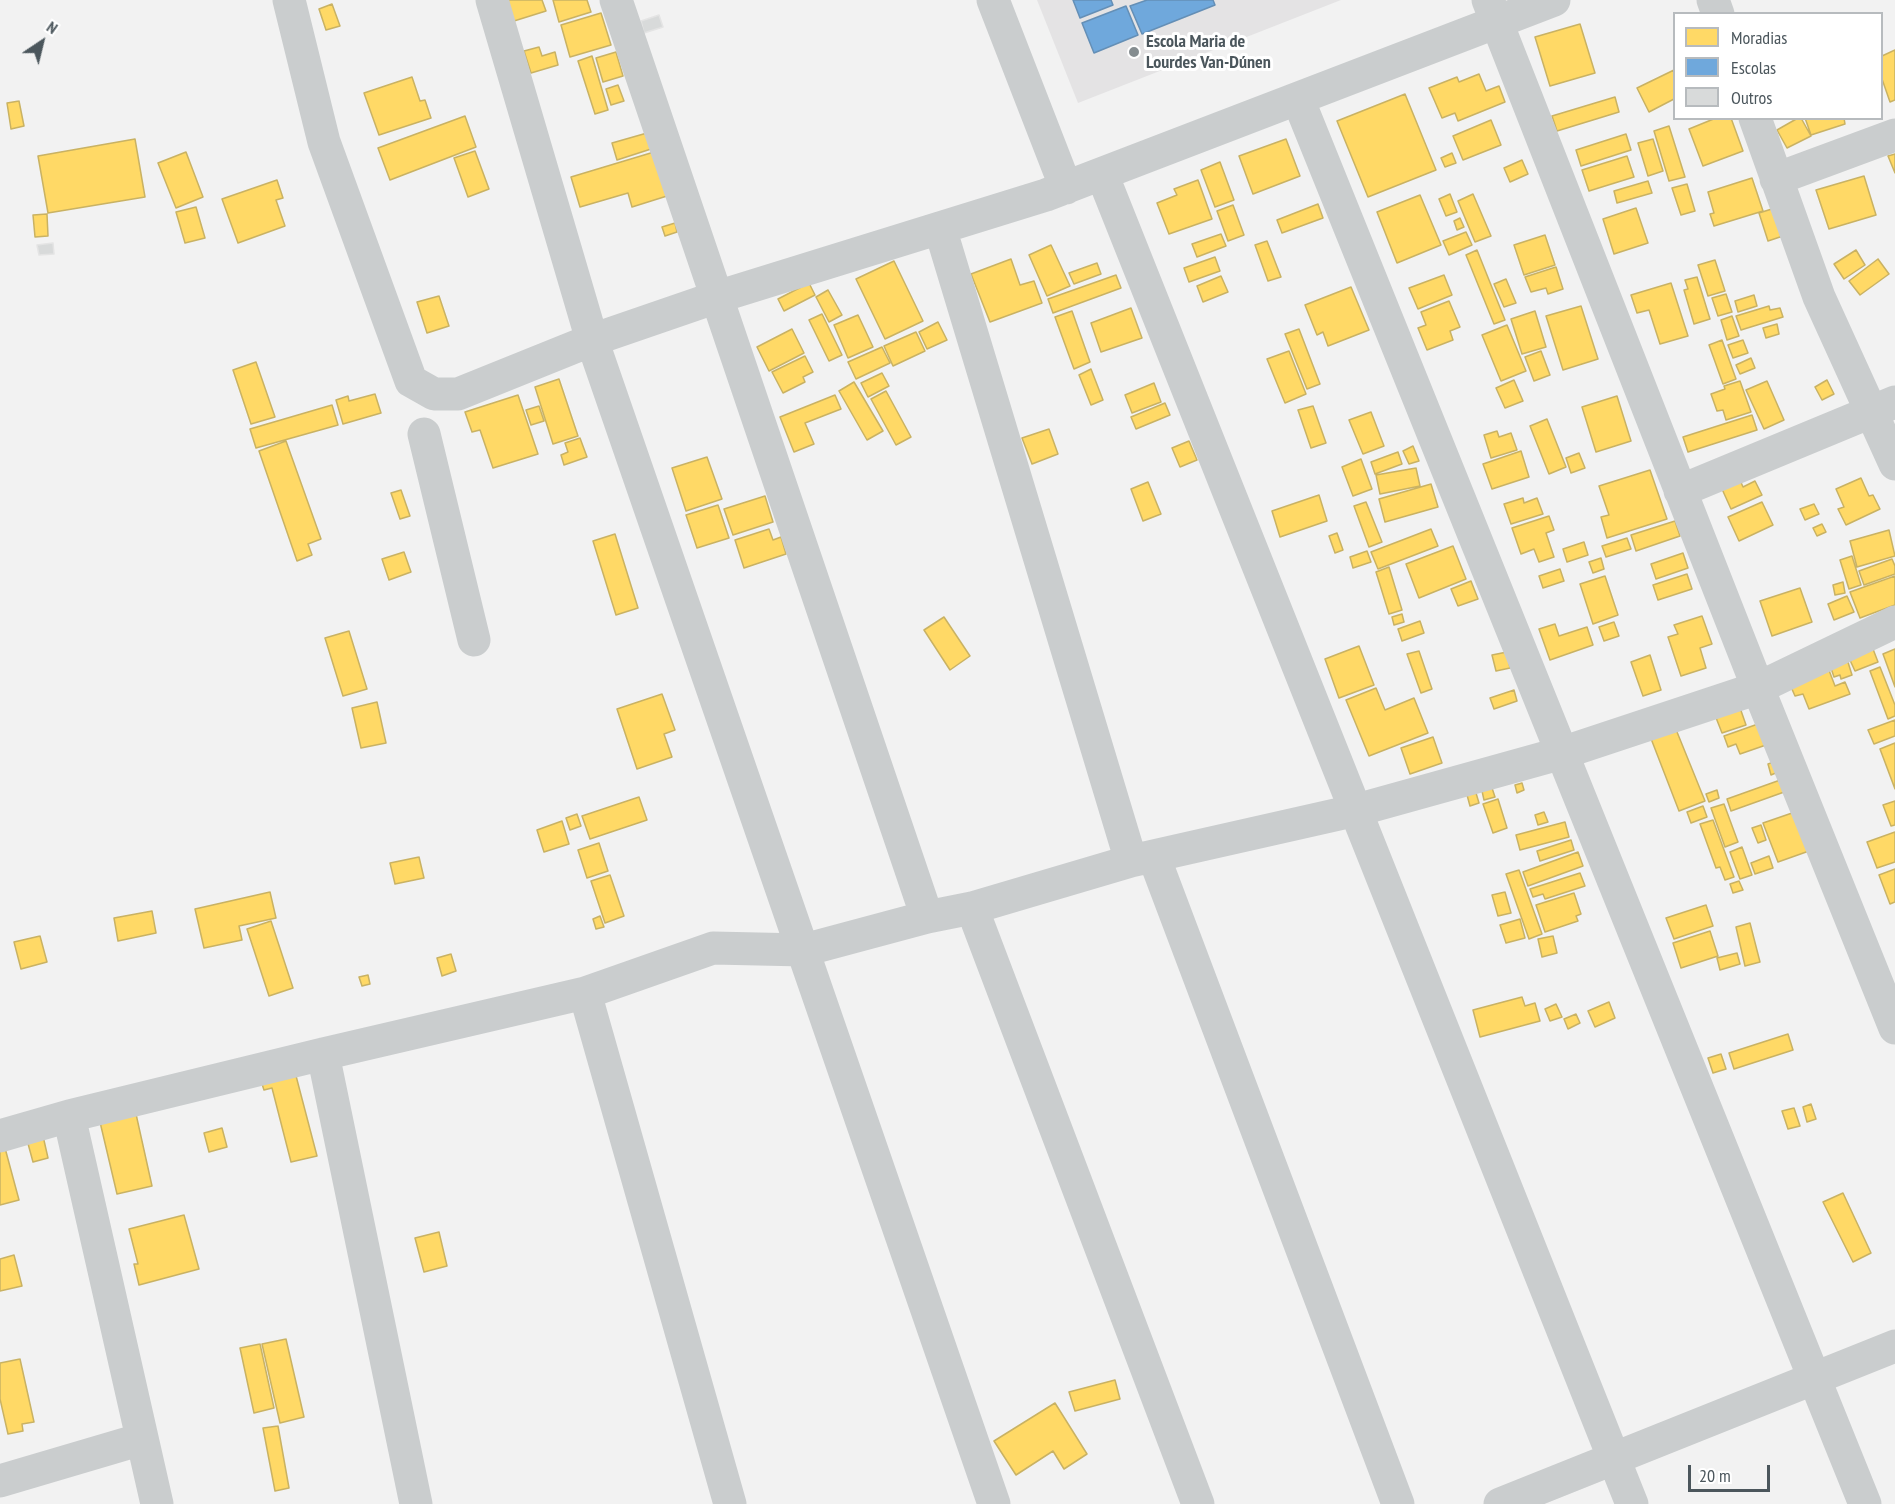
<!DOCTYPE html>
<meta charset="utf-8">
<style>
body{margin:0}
#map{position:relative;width:1895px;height:1504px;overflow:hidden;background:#f2f2f2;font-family:"PT Sans Narrow",sans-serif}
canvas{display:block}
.legend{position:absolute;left:1673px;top:12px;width:210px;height:108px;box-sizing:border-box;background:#fff;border:2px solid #b7bbbe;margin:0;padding:8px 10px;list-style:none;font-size:18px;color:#4b565c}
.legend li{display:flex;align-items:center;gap:12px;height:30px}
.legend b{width:30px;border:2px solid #b7bbbe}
.north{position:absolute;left:12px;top:12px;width:60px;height:60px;-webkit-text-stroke:4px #fff;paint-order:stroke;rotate:35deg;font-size:16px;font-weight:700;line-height:24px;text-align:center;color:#4b565c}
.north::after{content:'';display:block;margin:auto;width:21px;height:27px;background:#4b565c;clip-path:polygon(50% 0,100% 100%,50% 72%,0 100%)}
.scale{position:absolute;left:1688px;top:1465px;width:82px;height:27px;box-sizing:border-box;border:3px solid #4b565c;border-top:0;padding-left:8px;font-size:18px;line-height:21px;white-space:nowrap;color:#4b565c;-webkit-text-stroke:4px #fff;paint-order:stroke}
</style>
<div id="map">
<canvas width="1895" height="1504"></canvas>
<ul class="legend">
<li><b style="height:16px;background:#ffd966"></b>Moradias</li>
<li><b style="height:16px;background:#6fa8dc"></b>Escolas</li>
<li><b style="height:16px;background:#d8dada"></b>Outros</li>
</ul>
<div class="north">N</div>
<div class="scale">20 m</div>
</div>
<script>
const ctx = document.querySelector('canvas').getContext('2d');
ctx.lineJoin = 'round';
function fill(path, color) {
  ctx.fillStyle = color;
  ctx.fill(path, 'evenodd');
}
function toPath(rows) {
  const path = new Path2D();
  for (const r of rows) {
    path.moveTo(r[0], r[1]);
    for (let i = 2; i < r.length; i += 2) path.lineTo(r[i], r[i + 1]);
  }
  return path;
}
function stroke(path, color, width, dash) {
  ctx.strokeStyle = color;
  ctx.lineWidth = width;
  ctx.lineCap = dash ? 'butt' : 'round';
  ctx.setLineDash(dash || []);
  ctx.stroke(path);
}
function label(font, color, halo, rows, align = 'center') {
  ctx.font = font + ' "PT Sans Narrow",sans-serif';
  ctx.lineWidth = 6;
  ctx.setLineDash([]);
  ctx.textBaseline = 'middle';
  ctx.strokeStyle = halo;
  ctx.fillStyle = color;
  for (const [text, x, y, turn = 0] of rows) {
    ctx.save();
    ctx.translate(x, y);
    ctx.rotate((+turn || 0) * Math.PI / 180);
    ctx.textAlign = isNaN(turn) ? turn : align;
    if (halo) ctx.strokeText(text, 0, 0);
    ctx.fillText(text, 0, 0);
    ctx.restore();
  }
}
fill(toPath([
 [1037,0,1341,0,1078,103]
]), '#e4e3e4');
const homes = toPath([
 [507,0,542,0,546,11,514,21,507,0],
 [553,0,587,0,591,12,559,22,553,0],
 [332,4,340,26,326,30,319,9,332,4],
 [601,13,611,45,570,57,561,25,601,13],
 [1580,24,1595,73,1550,86,1535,37,1580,24],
 [539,47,542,56,555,52,558,65,531,73,524,51,539,47],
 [1895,50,1895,100,1890,102,1882,79,1882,56,1895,50],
 [616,52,623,76,603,82,596,58,616,52],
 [592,56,608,110,595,114,578,61,592,56],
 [1674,70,1674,99,1649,112,1637,88,1674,70],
 [1479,74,1486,91,1499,86,1505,102,1458,121,1455,113,1442,118,1429,88,1457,77,1459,82,1479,74],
 [412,77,420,101,425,100,431,118,379,135,364,93,412,77],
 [618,85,624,101,611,105,606,89,618,85],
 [1405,94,1436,170,1368,197,1337,121,1405,94],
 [1615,97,1619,112,1557,131,1552,116,1615,97],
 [19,101,24,126,11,129,7,103,19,101],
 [465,116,476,147,390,180,378,148,465,116],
 [1716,118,1731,118,1743,151,1703,166,1689,129,1716,118],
 [1798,118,1801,118,1811,136,1787,148,1777,130,1798,118],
 [1805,118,1844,118,1845,124,1811,135,1805,118],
 [1491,120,1501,145,1463,160,1453,136,1491,120],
 [1669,126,1685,177,1669,181,1654,131,1669,126],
 [647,133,651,149,617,160,612,143,647,133],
 [1626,134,1631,150,1581,166,1576,150,1626,134],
 [135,139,145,197,48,213,38,156,135,139],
 [1286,139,1300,176,1253,194,1239,156,1286,139],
 [1653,139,1663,171,1648,176,1638,143,1653,139],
 [475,151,489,189,468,197,454,158,475,151],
 [186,152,203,197,176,208,158,163,186,152],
 [654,152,667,196,632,207,628,193,580,207,571,177,654,152],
 [1452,153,1456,163,1445,167,1441,158,1452,153],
 [1895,154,1895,173,1888,156,1895,154],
 [1627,156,1634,177,1589,191,1582,170,1627,156],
 [1522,160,1528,174,1510,182,1504,168,1522,160],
 [1220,162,1234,200,1215,207,1201,170,1220,162],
 [1864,176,1876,215,1829,229,1816,190,1864,176],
 [1752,178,1763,211,1714,226,1710,214,1714,213,1708,192,1752,178],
 [277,180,283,198,276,200,285,226,238,243,222,199,277,180],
 [1198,180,1212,219,1169,234,1157,203,1177,195,1174,189,1198,180],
 [1648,181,1652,193,1617,203,1614,191,1648,181],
 [1687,184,1695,211,1681,215,1672,188,1687,184],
 [1450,194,1457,212,1446,216,1439,199,1450,194],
 [1473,194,1491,236,1475,242,1458,201,1473,194],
 [1420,195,1441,245,1397,263,1377,212,1420,195],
 [1318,204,1323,218,1282,233,1277,220,1318,204],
 [1233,205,1244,235,1228,241,1217,211,1233,205],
 [196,207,205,238,185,243,176,212,196,207],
 [1636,208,1648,243,1614,254,1603,219,1636,208],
 [1775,208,1783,236,1768,241,1759,213,1775,208],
 [47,214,48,236,35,237,33,215,47,214],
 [1460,218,1464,227,1457,230,1454,221,1460,218],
 [675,223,677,232,665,236,662,227,675,223],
 [1466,232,1472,245,1449,255,1443,241,1466,232],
 [1221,234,1226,246,1197,257,1192,244,1221,234],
 [1545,235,1555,265,1524,275,1514,245,1545,235],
 [1267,241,1281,277,1268,281,1255,245,1267,241],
 [1051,245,1070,286,1047,296,1029,255,1051,245],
 [1477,250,1505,320,1494,324,1466,255,1477,250],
 [1856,250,1865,265,1844,279,1834,264,1856,250],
 [1215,257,1220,271,1189,282,1184,268,1215,257],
 [1011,259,1020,285,1034,281,1042,303,990,322,971,274,1011,259],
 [1878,259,1889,274,1860,295,1849,281,1878,259],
 [1715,260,1725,291,1708,296,1698,265,1715,260],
 [894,261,923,321,885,339,856,279,894,261],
 [1097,263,1101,274,1074,284,1069,273,1097,263],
 [1556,267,1563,289,1548,294,1546,288,1531,292,1525,277,1556,267],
 [1116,275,1121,288,1053,313,1048,299,1116,275],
 [1444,275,1452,295,1418,309,1409,288,1444,275],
 [1221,276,1228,292,1203,302,1197,286,1221,276],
 [1697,277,1710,319,1694,324,1684,290,1688,289,1685,280,1697,277],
 [1506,279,1516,303,1504,307,1494,284,1506,279],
 [809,283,815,295,784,311,778,299,809,283],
 [1671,283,1688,336,1660,344,1649,310,1637,313,1631,295,1671,283],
 [1351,287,1369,330,1328,346,1323,332,1317,335,1305,305,1351,287],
 [828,290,842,315,829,322,816,297,828,290],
 [1726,294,1732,312,1718,316,1712,298,1726,294],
 [1754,295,1757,306,1738,312,1735,301,1754,295],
 [439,296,449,326,427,333,417,302,439,296],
 [1449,301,1460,327,1450,331,1453,340,1427,350,1418,328,1426,325,1421,312,1449,301],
 [1581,306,1598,359,1563,370,1546,316,1581,306],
 [1769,306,1770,310,1780,308,1783,317,1741,330,1736,316,1769,306],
 [1131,308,1142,338,1101,352,1091,323,1131,308],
 [1072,311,1090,362,1074,369,1055,317,1072,311],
 [1535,311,1546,347,1522,354,1511,319,1535,311],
 [822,314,842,355,829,361,809,320,822,314],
 [858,315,873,347,848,358,834,325,858,315],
 [1732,316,1739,336,1727,340,1721,320,1732,316],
 [938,322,947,340,927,349,919,332,938,322],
 [1777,324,1779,334,1766,338,1763,328,1777,324],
 [1507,325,1526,371,1501,381,1482,335,1507,325],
 [792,329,804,353,769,371,757,347,792,329],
 [1299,329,1320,384,1307,389,1285,334,1299,329],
 [916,332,925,351,893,366,884,346,916,332],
 [1722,340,1736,379,1723,384,1709,345,1722,340],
 [1743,340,1748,353,1733,358,1728,345,1743,340],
 [882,347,890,363,856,379,848,362,882,347],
 [1289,351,1306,394,1285,403,1267,359,1289,351],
 [1541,351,1550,375,1534,381,1525,357,1541,351],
 [805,356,813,372,803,377,805,382,783,393,772,372,805,356],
 [1751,358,1755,368,1740,374,1736,365,1751,358],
 [256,362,275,417,251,424,233,370,256,362],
 [1091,369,1103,400,1091,405,1079,375,1091,369],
 [882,373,889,386,868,397,861,383,882,373],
 [559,379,578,436,553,444,535,387,559,379],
 [1514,380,1523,401,1505,408,1496,388,1514,380],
 [1827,380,1834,394,1822,400,1815,387,1827,380],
 [1740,381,1751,412,1726,420,1723,410,1717,411,1711,394,1725,389,1724,386,1740,381],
 [1767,381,1784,420,1764,429,1746,390,1767,381],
 [854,382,883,431,867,440,839,391,854,382],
 [1154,383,1161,402,1132,413,1125,395,1154,383],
 [886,391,911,437,896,445,871,399,886,391],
 [375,394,381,413,343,424,336,400,348,396,349,401,375,394],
 [518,395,538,454,493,468,480,430,472,432,465,412,518,395],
 [835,395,841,409,805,423,814,444,794,452,780,417,835,395],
 [1617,396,1631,441,1596,452,1582,407,1617,396],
 [1165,403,1170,415,1136,429,1131,417,1165,403],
 [332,405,338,425,256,448,250,429,332,405],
 [539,406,544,421,531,425,526,410,539,406],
 [1313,406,1326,443,1311,448,1298,410,1313,406],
 [1371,412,1384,446,1363,454,1349,420,1371,412],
 [1752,415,1757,430,1688,452,1683,437,1752,415],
 [1547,419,1566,467,1549,474,1530,426,1547,419],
 [1049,429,1058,454,1032,464,1022,438,1049,429],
 [1497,431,1499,437,1511,433,1517,450,1491,458,1484,435,1497,431],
 [580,438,587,457,564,465,561,455,568,452,565,443,580,438],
 [286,441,321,539,308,544,312,555,297,561,259,451,286,441],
 [1189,441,1197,460,1180,467,1172,448,1189,441],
 [1413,446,1419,461,1409,464,1403,451,1413,446],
 [1521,451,1529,477,1492,489,1483,464,1521,451],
 [1398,452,1402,464,1375,474,1371,462,1398,452],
 [1579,453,1585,468,1571,473,1566,458,1579,453],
 [707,457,722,499,686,511,672,468,707,457],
 [1361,459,1372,489,1353,496,1342,467,1361,459],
 [1416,468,1420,486,1380,494,1376,475,1416,468],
 [1650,470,1667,519,1607,538,1601,517,1609,515,1599,486,1650,470],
 [1861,478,1869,496,1873,495,1880,509,1846,525,1838,509,1844,507,1836,489,1861,478],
 [1740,480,1743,487,1755,481,1762,495,1731,509,1722,489,1740,480],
 [1148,482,1161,514,1143,521,1131,489,1148,482],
 [1431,484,1438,507,1385,522,1379,499,1431,484],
 [401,490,410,516,400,519,391,493,401,490],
 [1319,495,1327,521,1280,537,1272,511,1319,495],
 [765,496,773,522,733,535,724,509,765,496],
 [1523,498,1524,503,1537,498,1543,514,1511,524,1504,504,1523,498],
 [1366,502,1382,542,1369,547,1354,506,1366,502],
 [1762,502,1773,525,1739,541,1728,517,1762,502],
 [1814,504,1819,514,1805,520,1800,509,1814,504],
 [718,505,729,538,697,548,686,515,718,505],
 [1549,516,1554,530,1546,533,1554,557,1539,562,1534,549,1521,554,1512,528,1549,516],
 [1675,521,1680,536,1636,551,1631,535,1675,521],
 [1822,524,1826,532,1817,536,1813,528,1822,524],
 [769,529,773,540,781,537,786,554,744,568,735,540,769,529],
 [1431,529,1438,546,1378,569,1371,552,1431,529],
 [1889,530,1895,556,1857,567,1850,541,1889,530],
 [1337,533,1343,550,1335,553,1329,536,1337,533],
 [615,534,638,608,616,615,593,541,615,534],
 [1627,538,1631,549,1606,557,1602,546,1627,538],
 [1584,542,1588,555,1567,562,1563,549,1584,542],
 [1453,546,1466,579,1419,598,1406,564,1453,546],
 [1367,551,1371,562,1353,568,1350,557,1367,551],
 [404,552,411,572,389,580,382,559,404,552],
 [1683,553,1688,568,1656,579,1651,564,1683,553],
 [1852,556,1861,585,1849,589,1840,560,1852,556],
 [1601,558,1604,569,1593,573,1589,562,1601,558],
 [1892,559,1895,566,1895,574,1864,585,1859,571,1892,559],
 [1389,567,1402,610,1389,614,1376,572,1389,567],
 [1560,569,1564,581,1543,588,1539,576,1560,569],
 [1687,574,1692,589,1658,600,1653,585,1687,574],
 [1605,576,1618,615,1593,624,1580,584,1605,576],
 [1895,576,1895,605,1860,618,1850,592,1895,576],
 [1471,581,1478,599,1458,606,1451,589,1471,581],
 [1843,582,1845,593,1835,595,1833,585,1843,582],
 [1800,588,1812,622,1772,636,1760,601,1800,588],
 [1847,596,1854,612,1834,620,1828,604,1847,596],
 [1402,614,1404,622,1394,625,1392,617,1402,614],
 [1702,616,1712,644,1700,648,1706,668,1681,676,1668,637,1678,634,1674,625,1702,616],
 [944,617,970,656,950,670,924,630,944,617],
 [1420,621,1424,633,1402,641,1398,629,1420,621],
 [1614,622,1619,636,1604,641,1599,627,1614,622],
 [1555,624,1559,636,1587,627,1593,645,1550,660,1539,629,1555,624],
 [349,631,367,689,343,696,325,638,349,631],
 [1359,646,1374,685,1339,698,1325,659,1359,646],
 [1873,649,1878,662,1855,671,1849,658,1873,649],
 [1895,649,1895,687,1883,654,1895,649],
 [1419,651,1432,689,1421,693,1407,654,1419,651],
 [1507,652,1510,668,1496,671,1492,655,1507,652],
 [1650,655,1661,690,1643,696,1631,662,1650,655],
 [1847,659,1852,675,1841,679,1840,675,1834,677,1830,665,1847,659],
 [1827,665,1835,686,1845,682,1850,694,1809,709,1803,694,1795,696,1788,680,1827,665],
 [1880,667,1895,705,1895,716,1888,719,1870,671,1880,667],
 [1376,688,1385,710,1414,698,1428,733,1369,756,1346,700,1376,688],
 [1514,690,1517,701,1494,709,1490,698,1514,690],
 [662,694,675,730,664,734,672,757,637,769,617,709,662,694],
 [377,702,386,743,361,748,352,708,377,702],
 [1738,702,1746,725,1722,733,1713,710,1738,702],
 [1895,720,1895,736,1874,744,1868,730,1895,720],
 [1758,724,1766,745,1740,754,1736,744,1728,747,1724,736,1758,724],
 [1675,727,1705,801,1679,811,1650,736,1675,727],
 [1433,737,1442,763,1410,774,1401,748,1433,737],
 [1895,743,1895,789,1880,749,1895,743],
 [1774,762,1778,772,1771,775,1768,764,1774,762],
 [1783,779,1787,791,1731,811,1727,799,1783,779],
 [1522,783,1524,790,1517,793,1515,785,1522,783],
 [1492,788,1495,797,1484,800,1482,791,1492,788],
 [1717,790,1719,798,1709,802,1706,794,1717,790],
 [1476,793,1479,803,1470,806,1467,795,1476,793],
 [639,797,647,820,590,839,582,816,639,797],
 [1498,799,1507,828,1493,833,1483,804,1498,799],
 [1895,801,1895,825,1891,826,1883,805,1895,801],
 [1724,804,1738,842,1725,847,1711,808,1724,804],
 [1703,806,1707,817,1691,823,1687,812,1703,806],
 [1544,812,1548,822,1538,825,1535,815,1544,812],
 [1795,812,1809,851,1778,862,1763,823,1795,812],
 [577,814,581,826,570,830,566,818,577,814],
 [1713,820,1734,877,1725,880,1720,867,1716,868,1700,824,1713,820],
 [562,821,569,844,544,852,537,830,562,821],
 [1565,822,1569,837,1520,850,1516,835,1565,822],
 [1761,825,1766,840,1758,843,1752,828,1761,825],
 [1895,832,1895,862,1877,868,1867,842,1895,832],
 [1571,840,1574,850,1540,861,1537,851,1571,840],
 [599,843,608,871,587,878,578,850,599,843],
 [1742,847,1752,875,1740,879,1730,852,1742,847],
 [1578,852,1583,866,1528,886,1523,872,1578,852],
 [1769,856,1773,868,1755,874,1751,863,1769,856],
 [419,857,424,878,395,884,390,863,419,857],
 [1895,869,1895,902,1890,904,1879,875,1895,869],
 [1519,870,1542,934,1529,939,1506,874,1519,870],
 [1580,873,1585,886,1545,899,1543,894,1533,897,1530,889,1580,873],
 [610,875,624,916,605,923,591,881,610,875],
 [1739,881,1743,890,1733,893,1730,884,1739,881],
 [270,892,276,918,239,926,242,940,204,948,195,909,270,892],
 [1505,892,1511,913,1498,916,1492,895,1505,892],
 [1574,893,1581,914,1576,916,1578,921,1545,932,1536,905,1574,893],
 [1706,905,1713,926,1674,939,1666,918,1706,905],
 [152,911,156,933,118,941,114,918,152,911],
 [600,916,604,927,596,929,593,919,600,916],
 [1520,919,1525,938,1506,943,1500,925,1520,919],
 [271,921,293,988,269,996,247,929,271,921],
 [1750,923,1760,962,1745,966,1736,927,1750,923],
 [1710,931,1718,956,1681,968,1673,943,1710,931],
 [40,936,47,962,21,969,14,942,40,936],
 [1553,936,1557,953,1542,957,1538,939,1553,936],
 [1737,953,1740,964,1720,970,1717,958,1737,953],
 [451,954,456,971,442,976,437,958,451,954],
 [368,975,370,984,362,986,359,977,368,975],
 [1522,997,1525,1006,1535,1003,1540,1021,1480,1037,1473,1010,1522,997],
 [1609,1002,1615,1018,1595,1027,1588,1011,1609,1002],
 [1556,1004,1562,1017,1550,1021,1545,1009,1556,1004],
 [1576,1014,1580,1023,1568,1029,1564,1019,1576,1014],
 [1788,1034,1793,1050,1734,1069,1729,1053,1788,1034],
 [1721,1054,1726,1069,1713,1073,1708,1058,1721,1054],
 [295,1072,317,1156,291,1162,272,1088,264,1090,261,1081,295,1072],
 [1811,1104,1816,1119,1807,1122,1803,1107,1811,1104],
 [1794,1108,1800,1126,1788,1129,1782,1111,1794,1108],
 [136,1114,152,1186,117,1194,100,1122,136,1114],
 [222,1128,227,1147,209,1152,204,1133,222,1128],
 [43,1136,48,1158,33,1162,27,1140,43,1136],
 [5,1148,19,1200,0,1205,0,1149,5,1148],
 [1843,1193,1871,1253,1853,1262,1823,1202,1843,1193],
 [184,1215,199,1269,139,1285,134,1264,138,1264,129,1229,184,1215],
 [439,1232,447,1266,424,1272,415,1238,439,1232],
 [14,1255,22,1286,0,1291,0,1259,14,1255],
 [286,1339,304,1417,280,1423,262,1344,286,1339],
 [260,1344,274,1408,254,1413,240,1348,260,1344],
 [20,1359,34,1422,22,1424,23,1431,8,1434,0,1399,0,1363,20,1359],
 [1115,1380,1120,1399,1075,1411,1069,1392,1115,1380],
 [1055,1403,1087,1454,1064,1469,1053,1451,1016,1475,994,1441,1055,1403],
 [278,1426,289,1488,275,1491,263,1428,278,1426]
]);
fill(homes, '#ffd966');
stroke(homes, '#c9b263', 1.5);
const schools = toPath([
 [1073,0,1111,0,1113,5,1080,18,1073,0],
 [1147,0,1213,0,1215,5,1142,34,1130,6,1147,0],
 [1126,6,1138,35,1094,53,1082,23,1126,6]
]);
fill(schools, '#6fa8dc');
stroke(schools, '#648fb6', 1.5);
const building = toPath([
 [659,15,663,27,644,33,641,21,659,15],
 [53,243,54,254,39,255,37,245,53,243]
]);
fill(building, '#d8dada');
stroke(building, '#e4e4e4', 1.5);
stroke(toPath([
 [289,0,324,142,411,381,434,394,458,394,592,340,717,297,1046,195,1554,0],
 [492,0,592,340,994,1504],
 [616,0,927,917],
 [993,0,1066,188],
 [1488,0,1758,688,1895,1028],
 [1713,0,1718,14],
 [1298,99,1865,1504],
 [1755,118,1819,297,1895,464],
 [1102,174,1632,1504],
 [1776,179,1895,135],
 [940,228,1131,861],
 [424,434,474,640],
 [1680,491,1895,402],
 [1154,857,1398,1504],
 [972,908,1198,1504],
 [585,993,730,1504],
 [323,1054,416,1504],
 [69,1116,157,1504],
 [0,1136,69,1116,323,1054,585,993,713,948,804,950,927,917,972,908,1131,861,1357,810,1562,753,1758,688,1895,622],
 [0,1481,142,1439],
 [1500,1504,1895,1346]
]), '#cacdce', 33);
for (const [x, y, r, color] of [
 [1134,52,6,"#858d90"]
]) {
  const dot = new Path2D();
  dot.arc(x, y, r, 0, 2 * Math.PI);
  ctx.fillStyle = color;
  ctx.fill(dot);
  stroke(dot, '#fff', 2);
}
label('bold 18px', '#4b565c', '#fff', [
 ["Escola Maria de",1146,42],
 ["Lourdes Van-Dúnen",1146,63]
], 'left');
</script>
